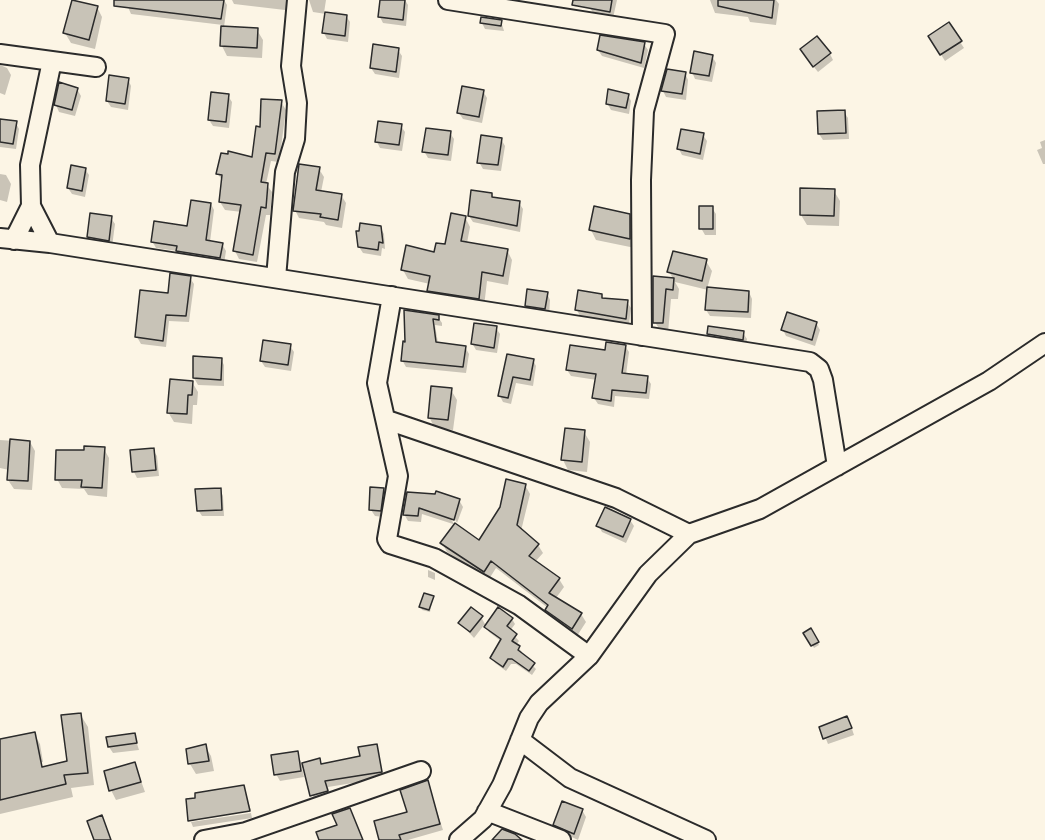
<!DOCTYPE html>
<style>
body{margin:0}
canvas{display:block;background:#fcf5e5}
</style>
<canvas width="1045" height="840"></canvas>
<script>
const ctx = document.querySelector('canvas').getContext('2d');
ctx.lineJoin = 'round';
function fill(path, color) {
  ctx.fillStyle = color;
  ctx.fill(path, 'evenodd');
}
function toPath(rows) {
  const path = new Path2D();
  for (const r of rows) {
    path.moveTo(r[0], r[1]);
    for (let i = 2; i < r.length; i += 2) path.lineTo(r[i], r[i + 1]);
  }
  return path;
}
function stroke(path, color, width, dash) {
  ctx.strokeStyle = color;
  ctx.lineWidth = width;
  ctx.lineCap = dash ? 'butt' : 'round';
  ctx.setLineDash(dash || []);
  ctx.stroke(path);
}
fill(toPath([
 [129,0,224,0,227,5,224,27,257,30,263,40,262,58,227,56,222,46,223,25,131,14,128,7],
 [232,0,291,0,289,9,285,10,234,4],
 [309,0,326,0,324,13,346,16,350,22,348,42,327,39,324,33,326,14,313,12],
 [381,0,405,0,408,5,406,26,383,23,380,17],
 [591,0,617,0,613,18,594,14,590,8],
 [710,0,776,0,779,4,776,25,750,22,748,17,715,13],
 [97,7,102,17,95,49,71,43,65,33],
 [501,21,504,31,485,29,482,23],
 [949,25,964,48,945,61,930,37],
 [644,44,648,50,644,68,602,56,598,50],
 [398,50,402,56,399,78,375,74,371,68],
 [830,54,833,60,818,72,805,56],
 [712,56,716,63,712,82,695,79,692,72],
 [0,65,7,68,11,75,5,95,0,93],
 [685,73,688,80,686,100,666,97,663,91],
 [128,79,131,86,128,110,111,107,107,101],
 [77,89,81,96,75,116,59,112,56,105],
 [483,91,487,98,482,123,463,119,459,113],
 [628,95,631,101,629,114,611,110,607,103],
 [228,96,232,102,229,128,213,126,209,120],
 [281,102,286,110,279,162,271,161,266,184,272,192,270,215,266,215,257,262,239,259,235,251,242,212,225,210,220,202,223,182,218,174,253,158],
 [844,112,848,118,849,139,823,140,819,134],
 [0,120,16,123,19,129,16,149,0,147],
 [401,126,405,132,402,151,380,148,377,142],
 [450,133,454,139,451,161,428,158,424,151],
 [703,135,707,141,703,160,682,155,679,149],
 [501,139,505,146,501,171,483,169,479,162],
 [1045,140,1045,164,1043,164,1037,150,1042,148,1040,142],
 [85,169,89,175,85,197,72,194,68,188],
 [319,169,324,177,321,192,341,195,346,203,342,228,326,225,324,222,299,218,295,210],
 [0,174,6,175,11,184,7,202,0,200],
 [834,191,840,201,839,226,807,225,801,215],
 [492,194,494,199,519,203,523,209,520,232,473,222,469,216],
 [211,204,214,210,210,242,222,244,226,251,224,264,181,257,177,251,156,248,152,241,189,228],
 [712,208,716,214,716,235,705,235,701,228],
 [629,215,635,225,635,248,596,240,591,230],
 [465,217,470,227,467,243,507,250,512,260,508,285,487,281,484,307,434,300,428,290,430,284,408,279,403,270,447,246],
 [111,218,115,224,112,247,92,243,88,237],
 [380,227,384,234,385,249,382,248,381,256,363,253,359,247],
 [706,261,712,271,707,289,749,292,752,299,751,318,710,316,706,310,708,290,675,282,679,289,678,299,671,299,668,333,661,332,655,322,654,277,673,279,669,271],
 [190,278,194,284,189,322,169,321,166,347,141,344,137,337,170,295],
 [547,293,550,300,549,315,530,312,527,306],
 [601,296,604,299,627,302,631,308,629,324,580,316,577,310],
 [405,312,438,317,442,323,442,326,435,325,438,343,465,347,469,354,466,373,406,367,402,360,407,343],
 [816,323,820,330,815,346,786,336,783,330],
 [496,328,500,334,497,353,476,350,472,343],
 [743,333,747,339,746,346,712,341,708,334],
 [290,346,294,352,291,371,265,367,261,361],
 [625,346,629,352,626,375,647,378,651,384,649,399,615,396,614,407,598,404,594,398,597,380,571,376,567,370],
 [508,356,533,360,536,366,533,386,516,383,511,404,503,402,500,396],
 [195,358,221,359,224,365,224,386,198,385,194,378],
 [192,382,198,392,197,405,193,405,192,424,174,422,168,412],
 [451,390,457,400,453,430,435,428,429,417],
 [584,432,590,442,587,472,568,470,563,460],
 [0,440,30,442,35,451,32,490,14,489,8,480,9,470,0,468],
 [104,449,109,458,107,497,88,495,84,489,62,488,57,479,85,452],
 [153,450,157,456,159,476,137,478,134,472],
 [525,485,530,494,521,531,538,545,543,553,535,562,559,579,564,587,556,598,581,614,586,622,577,636,552,618,548,608,496,568,489,579,447,552,442,543,456,525,422,514,421,522,408,521,404,514,408,493,459,500,463,507,457,523,451,512,448,514,454,524,457,524,479,543],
 [220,489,223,496,224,516,202,516,198,510],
 [384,490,387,496,384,517,375,516,371,510],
 [630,520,634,526,626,543,602,532,598,525],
 [428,570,435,573,435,580,428,577],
 [433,597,430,612,422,610,421,607],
 [481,617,486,626,512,619,515,624,510,631,519,641,516,645,522,652,521,654,536,669,532,675,516,664,511,664,506,671,495,663,492,658,502,642,489,632,484,625,474,638,460,623],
 [811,630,819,645,814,648,805,633],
 [80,714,88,727,94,785,71,788,73,797,0,814,0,779,68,763],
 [852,729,854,735,828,744,826,739],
 [34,734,40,744,43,762,0,771,0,740],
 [134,734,139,750,113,753,109,747],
 [376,745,384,778,328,787,331,798,315,802,304,768,302,768,304,777,280,781,276,774,297,753,302,764,319,760,322,765,362,757],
 [205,746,211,756,214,771,196,774,190,764,188,750],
 [135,764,145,792,116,800,111,790],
 [427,781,443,830,408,840,380,840,408,813],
 [243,787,251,810,190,819,190,822,188,801,197,800,197,794],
 [582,810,586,817,578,840,559,831,555,825],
 [251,813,252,818,193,827,191,822]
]), '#0003');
const building = toPath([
 [72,0,98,6,89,40,63,33,72,0],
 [114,0,224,0,221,19,114,6,114,0],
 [380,0,405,0,403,20,378,17,380,0],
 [573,0,612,0,610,12,572,5,573,0],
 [718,0,774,0,772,18,718,6,718,0],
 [325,12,347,15,345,36,322,33,325,12],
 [481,17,502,20,501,26,480,23,481,17],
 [949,22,962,41,940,55,928,36,949,22],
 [221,26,258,28,257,48,220,46,221,26],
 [600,35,645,42,641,63,597,50,600,35],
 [817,36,831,53,813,67,800,49,817,36],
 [373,44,399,48,396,72,370,68,373,44],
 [694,51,713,55,709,76,690,73,694,51],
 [667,69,686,72,682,94,661,91,667,69],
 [109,75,129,78,125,104,106,101,109,75],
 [59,82,78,88,72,110,54,105,59,82],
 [462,86,484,90,479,117,457,113,462,86],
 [608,89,629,94,626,108,606,104,608,89],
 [211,92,229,94,226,122,208,120,211,92],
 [261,99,282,100,275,154,266,153,261,182,268,183,266,208,261,207,253,255,233,251,241,205,219,202,222,175,216,174,221,153,228,154,228,151,252,157,256,126,260,127,261,99],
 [845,110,846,133,818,134,817,111,845,110],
 [0,119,17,121,13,144,0,142,0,119],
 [378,121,402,124,399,145,375,142,378,121],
 [426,128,451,131,448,155,422,152,426,128],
 [681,129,704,133,700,154,677,149,681,129],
 [481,135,502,138,498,165,477,163,481,135],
 [299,164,320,167,316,190,342,194,338,220,320,217,321,214,293,211,299,164],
 [71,165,86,168,82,191,67,188,71,165],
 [800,188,835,189,834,216,800,215,800,188],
 [471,190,492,193,492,197,520,201,517,226,468,216,471,190],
 [191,200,211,203,206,240,223,243,220,258,176,251,177,246,151,242,154,221,187,226,191,200],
 [594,206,630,214,630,239,589,230,594,206],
 [699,206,713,206,713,229,699,229,699,206],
 [90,213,112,216,109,241,87,237,90,213],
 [451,213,466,216,461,241,508,249,503,276,482,272,479,299,427,291,430,276,401,270,406,245,434,252,436,243,445,244,451,213],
 [360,223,381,226,383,243,379,242,378,250,358,247,356,231,359,231,360,223],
 [673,251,707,259,702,281,667,272,673,251],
 [170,273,191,276,186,316,166,315,163,341,135,337,140,290,168,293,170,273],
 [653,276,674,278,673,290,666,289,663,323,653,323,653,276],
 [707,287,749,291,748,312,705,310,707,287],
 [527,289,548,292,545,309,525,306,527,289],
 [578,290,602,294,602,298,628,300,626,319,575,310,578,290],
 [404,310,439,315,439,320,433,319,436,342,466,346,463,367,401,361,403,341,405,342,404,310],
 [787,312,817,322,812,340,781,330,787,312],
 [474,323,497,326,494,348,471,344,474,323],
 [708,326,744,331,743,340,707,334,708,326],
 [263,340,291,344,288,365,260,361,263,340],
 [606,342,626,345,622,373,648,376,646,393,612,390,611,401,592,398,596,374,566,370,570,345,605,350,606,342],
 [507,354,534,359,530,380,513,377,508,398,498,396,507,354],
 [193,356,222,358,221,380,193,378,193,356],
 [170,379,193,381,192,395,188,395,187,414,167,413,170,379],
 [431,386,452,388,448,420,428,418,431,386],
 [565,428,585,430,582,462,561,460,565,428],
 [10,439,30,441,28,481,7,480,10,439],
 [84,446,105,447,102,488,81,487,82,480,55,480,56,450,84,450,84,446],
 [154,448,156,470,132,472,130,450,154,448],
 [506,479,526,484,517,525,539,544,529,556,560,578,549,593,582,613,572,629,545,610,548,605,491,561,484,572,440,543,455,523,479,540,500,507,506,479],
 [370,487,384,488,381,511,369,510,370,487],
 [221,488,222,510,197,511,195,489,221,488],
 [436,491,460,499,454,520,419,508,418,516,403,515,407,492,435,494,436,491],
 [605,507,631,519,623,537,596,526,605,507],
 [424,593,434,596,429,610,419,607,424,593],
 [471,607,483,616,470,632,458,623,471,607],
 [498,607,513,618,507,626,517,634,512,641,520,646,518,650,535,663,529,671,512,659,508,659,503,667,490,658,501,639,484,627,498,607],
 [811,628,819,642,811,646,803,633,811,628],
 [81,713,88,773,64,775,66,784,0,800,0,739,35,732,42,767,67,761,61,715,81,713],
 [847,716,852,728,823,739,819,727,847,716],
 [135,733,137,743,108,747,106,737,135,733],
 [206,744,209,761,188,764,186,749,206,744],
 [377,744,382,772,325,781,328,791,310,796,302,763,320,758,321,764,360,756,358,747,377,744],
 [298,751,301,771,274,775,271,755,298,751],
 [135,762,141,782,109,791,104,771,135,762],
 [428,780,440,824,399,835,401,840,379,840,374,821,407,812,400,790,428,780],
 [244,785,250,811,188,821,186,799,195,798,195,793,244,785],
 [562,801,583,809,574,834,553,825,562,801],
 [350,808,363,840,319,840,316,832,337,825,332,814,350,808],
 [102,815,111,840,94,840,87,821,102,815],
 [502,829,515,834,522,840,492,840,502,829]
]);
fill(building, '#c8c3b7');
stroke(building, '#2b2b2b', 1.5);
const minor = toPath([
 [448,0,665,34,644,111,641,180,642,336],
 [0,54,96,67],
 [0,238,50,243,810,362,819,369,823,380,837,466],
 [14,240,31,206],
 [50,243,31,206,30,165,52,61],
 [276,278,285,172,295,139,297,103,291,66,297,0],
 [392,296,377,383,398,476,387,539,390,544,434,558,519,605,589,656],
 [387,420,616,498,689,534],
 [520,740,570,778,706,840],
 [487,811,561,840],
 [204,840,246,832,421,771],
 [459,840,483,819,502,785,529,718,539,703,589,656,648,574,689,534,760,509,989,381,1045,343]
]);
stroke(minor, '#2b2b2b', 22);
stroke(minor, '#fcf5e5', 18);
</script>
